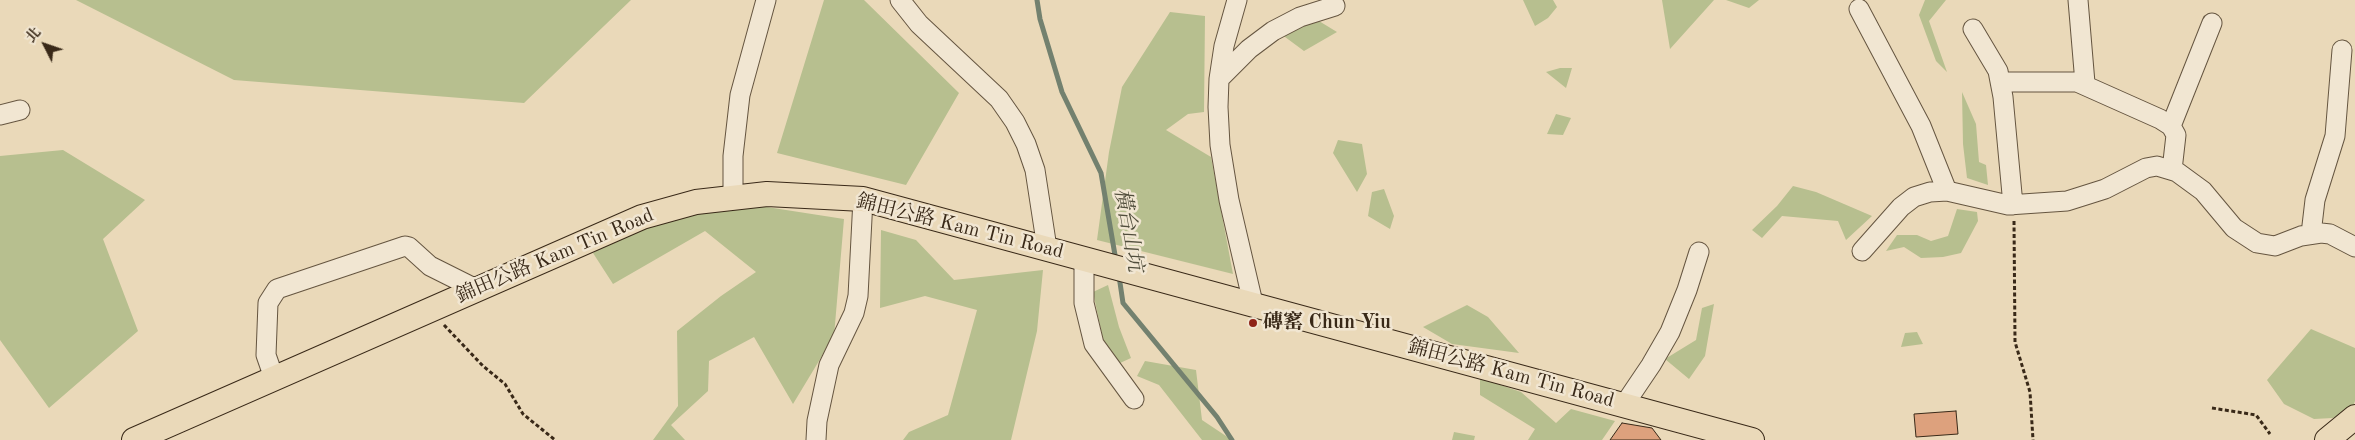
<!DOCTYPE html>
<meta charset="utf-8">
<style>
body{margin:0}
#map{position:relative;width:2355px;height:440px;overflow:hidden;background:#ead9b9;font-family:"Old Standard TT","Noto Serif TC",serif}
canvas{display:block}
.north{position:absolute;left:20px;top:20px;width:50px;height:50px;-webkit-text-stroke:4px #f1e6d2;paint-order:stroke;rotate:311deg;font-size:14px;font-weight:700;line-height:20px;text-align:center;color:#392918}
.north::after{content:'';display:block;margin:auto;width:18px;height:22px;background:#392918;clip-path:polygon(50% 0,100% 100%,50% 72%,0 100%)}
</style>
<div id="map">
<canvas width="2355" height="440"></canvas>
<div class="north">北</div>
</div>
<script>
const ctx = document.querySelector('canvas').getContext('2d');
ctx.lineJoin = 'round';
function fill(path, color) {
  ctx.fillStyle = color;
  ctx.fill(path, 'evenodd');
}
function toPath(rows) {
  const path = new Path2D();
  for (const r of rows) {
    path.moveTo(r[0], r[1]);
    for (let i = 2; i < r.length; i += 2) path.lineTo(r[i], r[i + 1]);
  }
  return path;
}
function stroke(path, color, width, dash) {
  ctx.strokeStyle = color;
  ctx.lineWidth = width;
  ctx.lineCap = dash ? 'butt' : 'round';
  ctx.setLineDash(dash || []);
  ctx.stroke(path);
}
function label(font, color, halo, rows, align = 'center') {
  ctx.font = font + ' "Old Standard TT","Noto Serif TC",serif';
  ctx.lineWidth = 5;
  ctx.setLineDash([]);
  ctx.textBaseline = 'middle';
  ctx.strokeStyle = halo;
  ctx.fillStyle = color;
  for (const [text, x, y, turn = 0] of rows) {
    ctx.save();
    ctx.translate(x, y);
    ctx.rotate((+turn || 0) * Math.PI / 180);
    ctx.textAlign = isNaN(turn) ? turn : align;
    if (halo) ctx.strokeText(text, 0, 0);
    ctx.fillText(text, 0, 0);
    ctx.restore();
  }
}
fill(toPath([
 [76,0,631,0,524,103,234,80],
 [824,0,864,0,959,93,906,185,777,153],
 [1523,0,1553,0,1557,7,1548,18,1535,26],
 [1662,0,1714,0,1670,49],
 [1726,0,1759,0,1749,8],
 [1925,0,1946,0,1929,21,1947,72,1936,61,1919,15],
 [1170,12,1205,16,1204,112,1188,114,1166,130,1211,157,1233,274,1097,240,1109,152,1122,87],
 [1314,18,1337,32,1304,51,1281,34],
 [1560,68,1572,68,1566,88,1546,72],
 [1962,92,1976,124,1979,162,1986,165,1988,185,1967,178,1963,144],
 [1556,114,1571,118,1563,135,1547,134],
 [1338,140,1362,144,1367,174,1357,192,1333,153],
 [63,150,145,200,103,239,138,331,49,408,0,340,0,156],
 [1793,186,1816,192,1872,216,1846,240,1838,221,1782,216,1762,238,1752,230,1777,206],
 [1384,189,1394,216,1390,229,1368,216,1372,192],
 [741,203,844,219,834,336,793,404,754,337,709,361,708,391,671,425,685,440,653,440,678,406,677,331,721,296,756,272,705,231,613,284,593,253,648,211],
 [1957,209,1977,212,1978,221,1961,253,1943,257,1921,258,1904,247,1886,251,1897,235,1917,235,1931,241,1948,236],
 [881,230,916,240,954,280,1043,270,1037,331,1011,440,903,440,909,432,948,415,977,310,925,296,880,308],
 [1108,285,1119,327,1131,358,1109,368,1093,292],
 [1714,304,1705,356,1689,379,1665,359,1696,340,1702,308],
 [1467,305,1488,317,1519,353,1452,344,1423,327],
 [2311,329,2355,348,2355,401,2353,407,2333,418,2314,419,2284,404,2267,380],
 [1917,332,1923,344,1901,347,1905,333],
 [1145,361,1196,370,1202,420,1232,440,1202,440,1159,385,1137,376],
 [1480,378,1521,392,1556,423,1571,409,1615,421,1602,440,1528,440,1535,429,1480,395],
 [1454,432,1475,436,1474,440,1452,440]
]), '#b7bf8f');
stroke(toPath([
 [1037,0,1040,19,1062,92,1101,173,1116,261],
 [1119,276,1123,303,1217,417,1232,440]
]), '#73816f', 5);
const building = toPath([
 [1956,411,1958,434,1916,437,1914,414,1956,411],
 [1622,423,1652,428,1661,440,1610,440,1622,423]
]);
fill(building, '#dda17d');
stroke(building, '#392918', 1);
const minor = toPath([
 [900,0,919,24,999,99,1015,122,1026,144,1035,170,1047,248],
 [1237,0,1224,46,1219,79,1218,107,1220,145,1229,200,1253,303],
 [2078,0,2085,83],
 [1859,9,1921,126,1947,191],
 [1973,29,1998,71,2003,97,2013,205],
 [1219,79,1249,49,1273,31,1300,17,1335,6],
 [2000,82,2077,82,2160,119,2171,126,2176,135,2172,170],
 [0,115,20,110],
 [2171,126,2212,23],
 [733,197,733,156,740,95,766,0],
 [2311,234,2315,200,2335,136,2342,50],
 [1862,251,1901,207,1914,197,1930,192,1947,191,2008,205,2067,201,2105,189,2146,168,2157,166,2177,172,2203,191,2234,228,2257,243,2275,246,2301,236,2321,233,2330,234,2355,247],
 [1084,259,1084,303,1094,344,1134,399],
 [274,378,266,355,268,303,277,289,405,246,409,247,430,266,476,289],
 [1624,405,1651,365,1670,332,1687,290,1699,252],
 [816,440,817,421,829,365,854,313,858,296,863,199]
]);
const major = toPath([
 [134,440,642,217,696,202,767,194,863,199,1752,440],
 [2327,440,2355,417]
]);
stroke(minor, '#655540', 21);
stroke(major, '#392918', 26);
stroke(toPath([
 [2014,221,2015,342,2030,392,2033,440],
 [444,325,483,366,505,384,523,414,555,440],
 [2212,408,2256,415,2270,434]
]), '#392918', 3, [4, 2.5]);
stroke(minor, '#f1e6d2', 19);
stroke(major, '#ead9b9', 24);
for (const [x, y, r, color] of [
 [1253,323,5,"#8f2418"]
]) {
  const dot = new Path2D();
  dot.arc(x, y, r, 0, 2 * Math.PI);
  ctx.fillStyle = color;
  ctx.fill(dot);
  stroke(dot, '#f1e6d2', 2);
}
label('20px', '#392918', '#f1e6d2', [
 ["錦田公路 Kam Tin Road",960,227,14],
 ["錦田公路 Kam Tin Road",555,256,-23],
 ["錦田公路 Kam Tin Road",1511,374,15]
]);
label('bold 20px', '#392918', '#f1e6d2', [
 ["磚窰 Chun Yiu",1263,323]
], 'left');
label('italic 21px', '#514e3c', '#f1e6d2', [
 ["橫台山坑",1128,230,80]
]);
</script>
